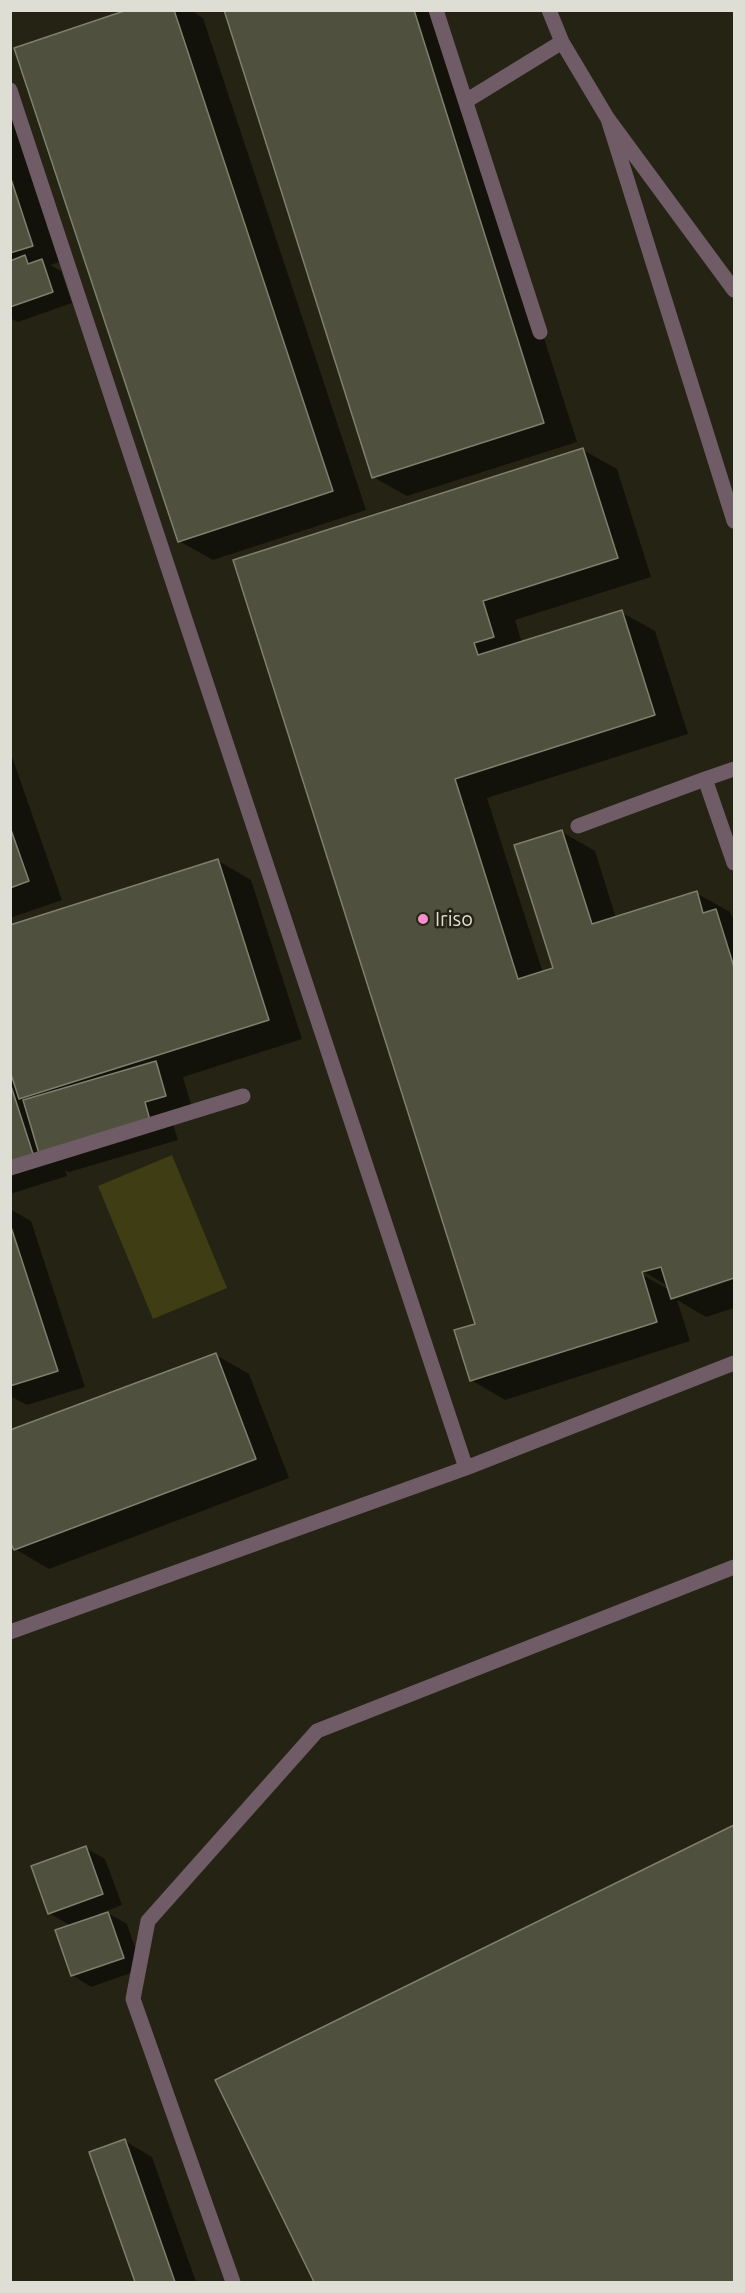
<!DOCTYPE html>
<style>
body{margin:0}
#map{position:relative;width:745px;height:2293px;overflow:hidden;background:#242314;font-family:Ubuntu,sans-serif}
canvas{display:block}
.frame{position:absolute;inset:0;border:12px solid #deded4;pointer-events:none}
</style>
<div id="map">
<canvas width="745" height="2293"></canvas>
<div class="frame"></div>
</div>
<script>
const ctx = document.querySelector('canvas').getContext('2d');
ctx.lineJoin = 'round';
function fill(path, color) {
  ctx.fillStyle = color;
  ctx.fill(path, 'evenodd');
}
function toPath(rows) {
  const path = new Path2D();
  for (const r of rows) {
    path.moveTo(r[0], r[1]);
    for (let i = 2; i < r.length; i += 2) path.lineTo(r[i], r[i + 1]);
  }
  return path;
}
function stroke(path, color, width, dash) {
  ctx.strokeStyle = color;
  ctx.lineWidth = width;
  ctx.lineCap = dash ? 'butt' : 'round';
  ctx.setLineDash(dash || []);
  ctx.stroke(path);
}
function label(font, color, halo, rows, align = 'center') {
  ctx.font = font + ' Ubuntu,sans-serif';
  ctx.lineWidth = 5;
  ctx.setLineDash([]);
  ctx.textBaseline = 'middle';
  ctx.strokeStyle = halo;
  ctx.fillStyle = color;
  for (const [text, x, y, turn = 0] of rows) {
    ctx.save();
    ctx.translate(x, y);
    ctx.rotate((+turn || 0) * Math.PI / 180);
    ctx.textAlign = isNaN(turn) ? turn : align;
    if (halo) ctx.strokeText(text, 0, 0);
    ctx.fillText(text, 0, 0);
    ctx.restore();
  }
}
fill(toPath([
 [172,1155,227,1288,153,1319,98,1186]
]), '#3f3d13');
fill(toPath([
 [132,10,191,10,203,18,366,510,213,560,179,541],
 [225,10,440,10,577,442,407,496,373,477],
 [10,92,60,262,50,265,61,271,72,303,18,322,10,318],
 [583,450,617,469,651,577,515,620,522,643,621,612,655,631,688,734,487,798,543,973,555,969,562,832,595,851,616,918,696,893,730,912,734,921,734,1308,706,1317,677,1300,690,1341,505,1400,471,1380,476,1325,235,560],
 [636,1267,669,1287,669,1290,634,1270],
 [10,751,62,900,10,918],
 [217,860,251,880,302,1039,183,1077,193,1111,171,1117,178,1140,69,1172,65,1170,67,1176,10,1194,10,926],
 [10,1209,31,1221,85,1387,27,1405,10,1396],
 [216,1355,249,1374,289,1478,49,1569,15,1549],
 [734,1827,734,2282,316,2282,217,2080],
 [86,1848,105,1859,122,1905,98,1914,99,1916,108,1913,127,1924,142,1969,91,1987,72,1975,71,1926,49,1913],
 [125,2141,152,2157,196,2282,136,2282,91,2153]
]), '#0007');
const building = toPath([
 [127,10,174,10,333,491,178,542,14,48,127,10],
 [224,10,414,10,544,423,372,478,224,10],
 [10,176,33,246,10,253,10,176],
 [25,255,28,264,42,259,53,292,10,307,10,261,25,255],
 [583,448,618,558,483,601,494,637,474,643,478,655,622,610,655,715,455,779,518,979,553,968,514,845,562,830,592,924,697,891,703,913,716,909,734,967,734,1278,671,1299,661,1267,642,1272,657,1322,470,1381,454,1330,475,1324,233,560,583,448],
 [10,827,29,881,10,888,10,827],
 [218,859,269,1020,19,1099,10,1071,10,925,218,859],
 [156,1061,166,1096,145,1102,151,1124,40,1157,23,1100,156,1061],
 [10,1083,34,1157,10,1164,10,1083],
 [10,1224,58,1371,10,1386,10,1224],
 [216,1353,256,1459,14,1550,10,1542,10,1430,216,1353],
 [734,1825,734,2282,314,2282,215,2080,734,1825],
 [86,1846,103,1894,48,1914,31,1866,86,1846],
 [108,1912,124,1958,71,1976,55,1930,108,1912],
 [125,2139,175,2282,135,2282,89,2152,125,2139]
]);
fill(building, '#50503f');
stroke(building, '#7f7f6d', 1.5);
stroke(toPath([
 [436,10,540,332],
 [549,10,562,42,608,119,734,290],
 [10,90,466,1468],
 [466,101,562,42],
 [608,119,734,521],
 [734,769,705,779,734,863],
 [578,826,705,779],
 [10,1168,243,1096],
 [10,1632,466,1468,734,1363],
 [233,2282,133,1999,148,1921,317,1731,734,1567]
]), '#705c66', 15);
for (const [x, y, r, color] of [
 [423,919,6,"#f98fca"]
]) {
  const dot = new Path2D();
  dot.arc(x, y, r, 0, 2 * Math.PI);
  ctx.fillStyle = color;
  ctx.fill(dot);
  stroke(dot, '#242314', 2);
}
label('20px', '#deded4', '#242314', [
 ["Iriso",435,919]
], 'left');
</script>
